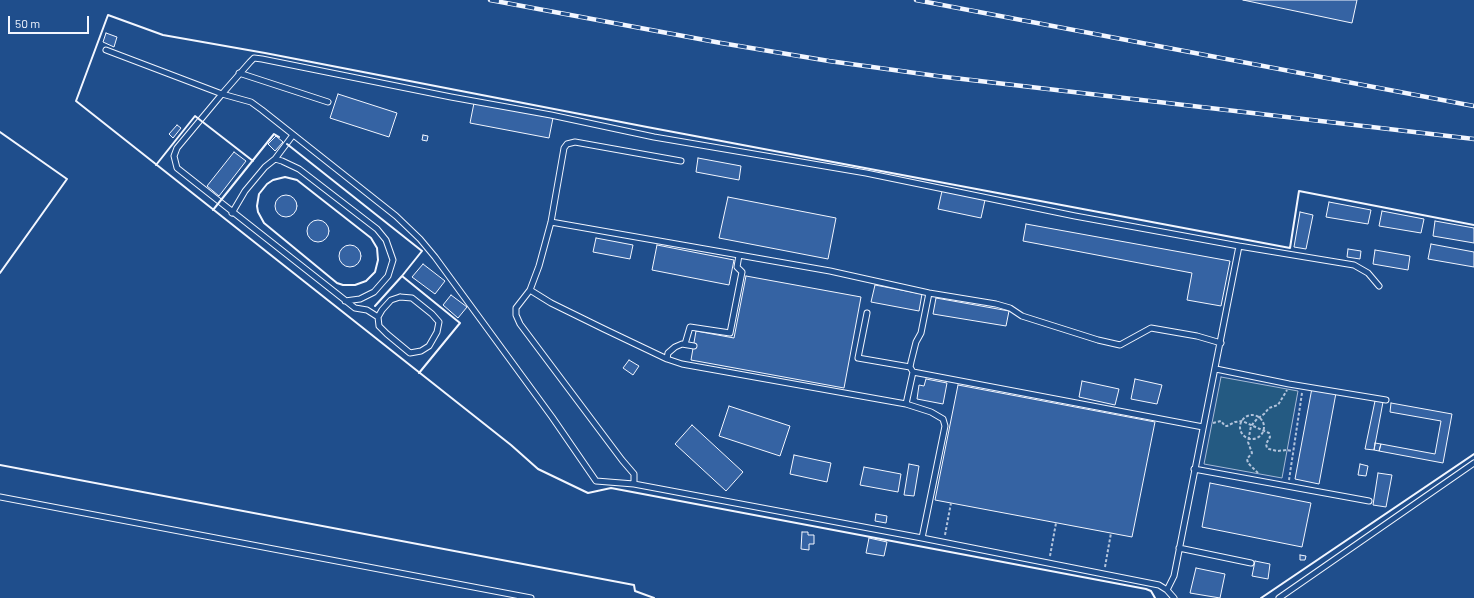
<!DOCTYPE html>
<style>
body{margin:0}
#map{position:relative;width:1474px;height:598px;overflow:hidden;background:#1f4e8c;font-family:Barlow,sans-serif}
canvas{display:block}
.scale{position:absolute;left:8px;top:16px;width:81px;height:18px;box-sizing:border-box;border:2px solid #f2f6ff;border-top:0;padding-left:5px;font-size:12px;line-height:14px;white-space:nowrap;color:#f2f6ff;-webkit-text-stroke:3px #1f4e8c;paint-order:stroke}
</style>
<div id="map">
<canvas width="1474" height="598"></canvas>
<div class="scale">50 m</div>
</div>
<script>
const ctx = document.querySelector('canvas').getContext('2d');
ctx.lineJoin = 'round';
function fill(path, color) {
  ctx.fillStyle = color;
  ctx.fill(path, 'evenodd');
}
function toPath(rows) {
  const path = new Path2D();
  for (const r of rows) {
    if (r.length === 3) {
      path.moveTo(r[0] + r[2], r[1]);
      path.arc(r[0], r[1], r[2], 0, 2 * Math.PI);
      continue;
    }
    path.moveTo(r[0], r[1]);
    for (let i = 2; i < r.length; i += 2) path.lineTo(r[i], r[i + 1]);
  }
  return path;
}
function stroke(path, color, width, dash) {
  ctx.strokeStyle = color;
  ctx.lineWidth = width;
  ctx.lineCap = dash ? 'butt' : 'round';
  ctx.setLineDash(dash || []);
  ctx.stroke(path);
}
const green = toPath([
 [1221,377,1298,391,1282,478,1204,464,1221,377]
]);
fill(green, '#245a82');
stroke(green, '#a8bbd7', 1);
const building = toPath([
 [1243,0,1357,0,1352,23,1243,0],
 [106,33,117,37,114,47,103,42,106,33],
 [338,94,397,113,389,137,330,118,338,94],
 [474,103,553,118,549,138,470,123,474,103],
 [177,125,181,128,173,138,169,134,177,125],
 [423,135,428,136,427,141,422,140,423,135],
 [276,136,283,142,275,151,268,144,276,136],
 [234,152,246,161,219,196,207,186,234,152],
 [698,158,741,166,739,180,696,172,698,158],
 [942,191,985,200,981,218,938,209,942,191],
 [286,206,11],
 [728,197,836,218,828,259,719,238,728,197],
 [1329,202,1371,210,1368,224,1326,217,1329,202],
 [1382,211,1424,219,1421,233,1379,226,1382,211],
 [1300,212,1313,215,1306,249,1294,247,1300,212],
 [318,231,11],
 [1435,221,1474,228,1474,243,1433,236,1435,221],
 [1026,224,1230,261,1221,306,1187,300,1192,273,1023,241,1026,224],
 [596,238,633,245,630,259,593,252,596,238],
 [1431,244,1474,252,1474,267,1428,259,1431,244],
 [350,256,11],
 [657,245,734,260,729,285,652,270,657,245],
 [1348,249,1361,251,1360,259,1347,257,1348,249],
 [1375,250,1410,256,1408,270,1373,264,1375,250],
 [423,264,445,281,435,294,412,277,423,264],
 [746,276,861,297,844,388,691,360,696,331,734,338,746,276],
 [875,285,922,294,919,311,871,302,875,285],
 [451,295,467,307,458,318,443,305,451,295],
 [936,298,1009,311,1006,326,933,314,936,298],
 [629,360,639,366,633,375,623,368,629,360],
 [926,379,947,383,943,404,917,399,919,385,924,386,926,379],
 [1135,379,1162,385,1157,404,1131,399,1135,379],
 [1082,381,1119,389,1115,405,1079,397,1082,381],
 [958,385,1155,422,1132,537,935,500,958,385],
 [1312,388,1336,393,1319,484,1295,479,1312,388],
 [1375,401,1383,402,1374,450,1365,449,1375,401],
 [1391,403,1452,414,1443,463,1379,451,1381,444,1435,454,1441,421,1390,412,1391,403],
 [729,406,790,426,780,456,719,436,729,406],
 [692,425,743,472,726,491,675,444,692,425],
 [1375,443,1381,444,1379,451,1374,450,1375,443],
 [794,455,831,463,827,482,790,474,794,455],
 [909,464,919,466,914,496,904,495,909,464],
 [1360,464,1368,466,1366,476,1358,475,1360,464],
 [864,467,901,474,898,492,860,485,864,467],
 [1378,473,1392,475,1386,507,1373,505,1378,473],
 [1210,483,1311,503,1302,547,1202,527,1210,483],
 [876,514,887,516,886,523,875,521,876,514],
 [802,532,808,532,808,535,814,535,814,544,809,544,809,550,801,549,802,532],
 [869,538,887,542,884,556,866,553,869,538],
 [1300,555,1306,556,1305,560,1300,560,1300,555],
 [1255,561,1270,564,1268,579,1252,576,1255,561],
 [1196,568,1225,574,1220,598,1190,593,1196,568]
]);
fill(building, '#3563a3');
stroke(building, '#f2f6ff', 1);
const service = toPath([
 [106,50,222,94,177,148,174,156,177,168,355,308,367,310,378,317],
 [239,73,328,102],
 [275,159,282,161,299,169,377,229,386,240,393,260,388,276,374,292,360,299,345,301],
 [232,213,245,191,265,167,275,159,293,135],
 [551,222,830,271,929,293,996,304,1010,308,1022,316,1098,340,1120,345,1151,328,1197,336,1221,343],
 [530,290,551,303,604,329,667,359,682,364,906,404,931,412,943,419,945,426,922,538],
 [400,297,412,298,432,314,439,322,437,332,429,346,421,351,410,353,387,334,379,326,378,317,382,310,391,300,400,297],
 [867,313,858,358,910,367],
 [685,344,690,327,730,333,742,272,737,267,739,255],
 [667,359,668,353,675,347,682,344,694,346],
 [1216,369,1289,384,1386,400],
 [913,372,1203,427],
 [906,404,913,372,910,367,911,362,916,342,921,333,929,293],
 [1194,469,1369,501],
 [634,484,634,474,622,460,520,324,516,315,516,308,530,290,539,266,551,222,564,148,567,144,575,142,681,161],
 [0,497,531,598],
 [1179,548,1251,563],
 [1167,590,1159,585,922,538,634,484,596,481,552,417,435,257,420,239,396,216,262,110,251,102,222,94,250,62,254,58,262,59,451,97,551,115,654,137,866,173,1075,216,1239,246,1354,265,1368,273,1379,286],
 [1174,598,1167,590,1174,576,1239,246],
 [1279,598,1474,463]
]);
stroke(service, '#f2f6ff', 7);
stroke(toPath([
 [1252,427,12],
 [1213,423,1221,421,1225,426,1227,426,1235,422,1242,421,1269,433,1270,437,1266,444,1267,448,1269,449,1277,451,1287,450,1293,451],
 [1258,473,1248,463,1247,459,1252,453,1248,442,1251,426,1257,419,1264,414,1269,408,1278,405,1287,390],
 [1289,480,1302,393],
 [945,535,951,503],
 [1050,556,1056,523],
 [1105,567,1111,533]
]), '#b3c4dc', 2, [3, 2]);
stroke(service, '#1f4e8c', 5);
const rail = toPath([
 [490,0,721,43,829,61,937,76,1474,139],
 [916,0,1474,106]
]);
stroke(rail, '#f2f6ff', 4.5);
stroke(rail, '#1f4e8c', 3, [9]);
stroke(toPath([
 [0,132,67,179,0,273],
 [287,144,422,251,402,276,460,323,419,373],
 [156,165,195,116,253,161],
 [285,177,297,180,371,238,377,248,378,260,375,272,366,281,355,285,343,285,337,283,264,223,258,212,257,206,259,194,267,184,273,180,285,177],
 [213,210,274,134,279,137],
 [375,306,402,276],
 [0,465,634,585,635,591,654,598],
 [1155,598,1151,591,1146,589,611,488,588,493,538,469,511,445,76,101,108,15,163,35,265,53,647,127,1290,248,1299,191,1474,225],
 [1261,598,1474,454]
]), '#f2f6ff', 2);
</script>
